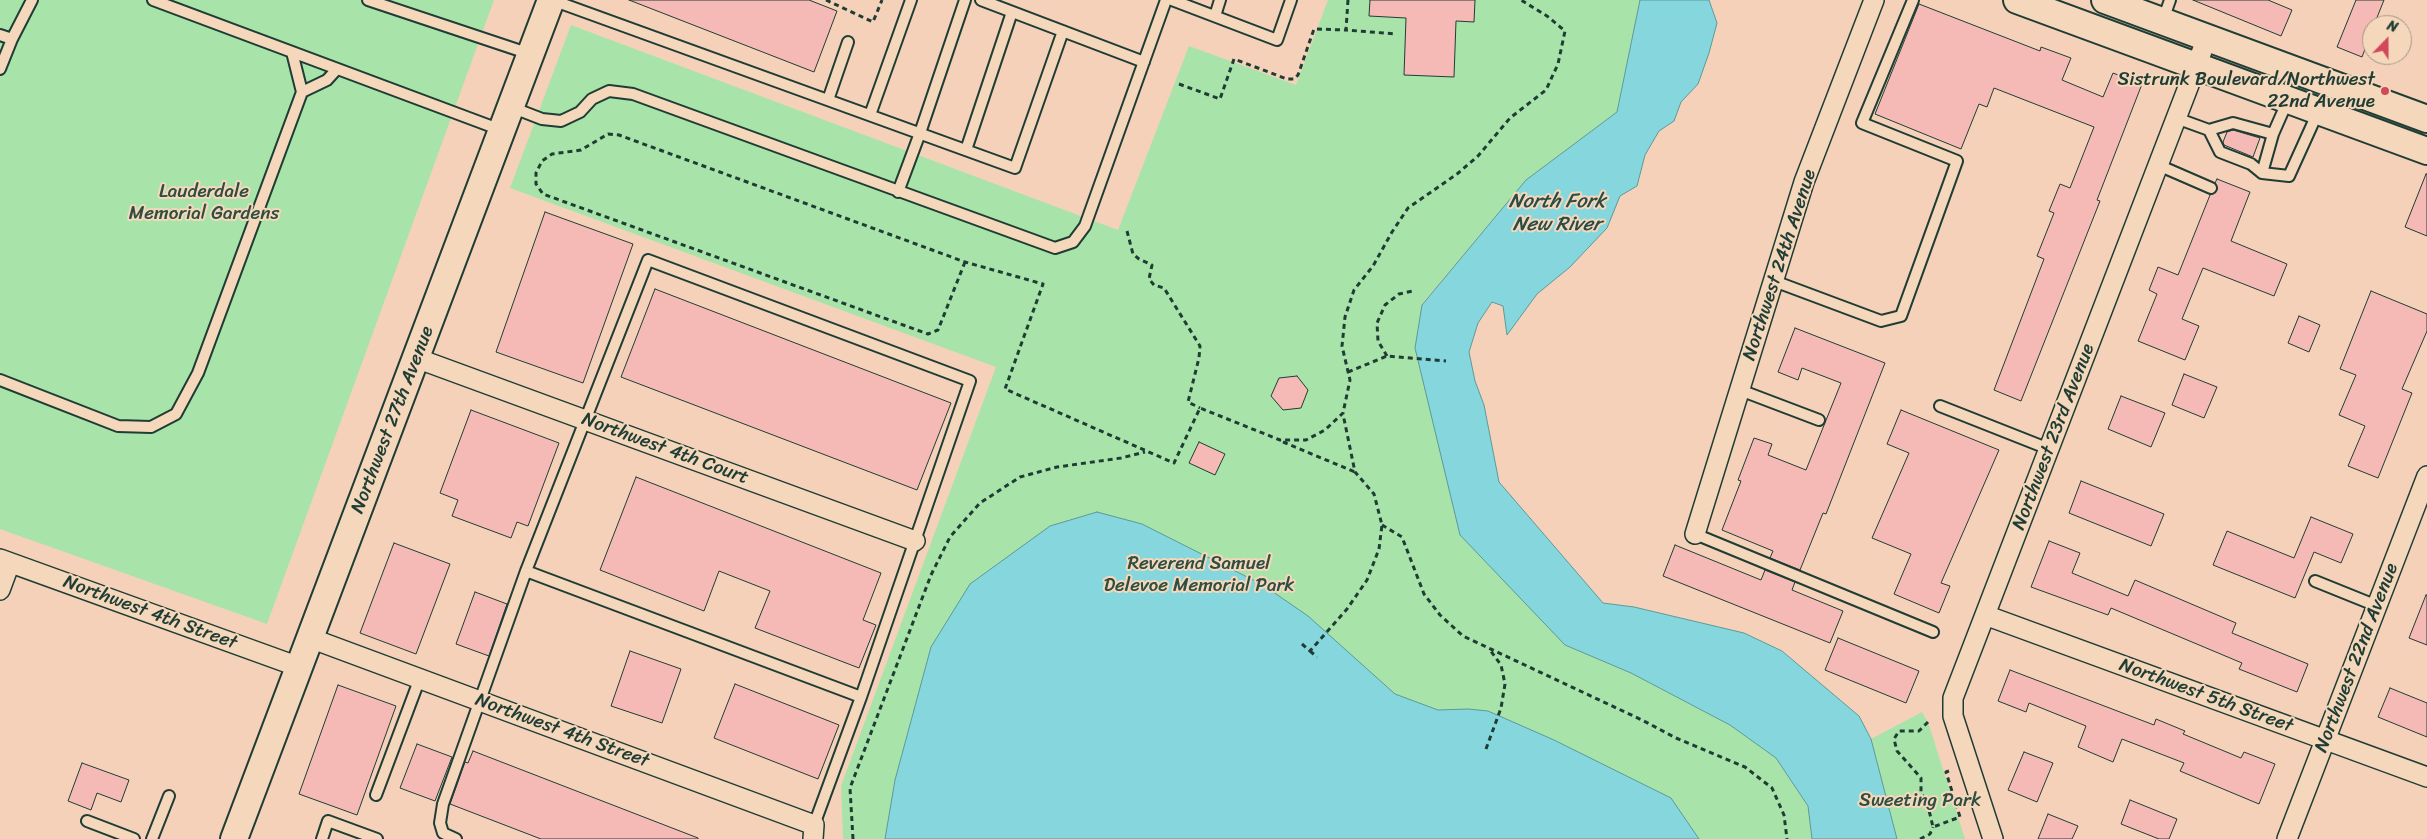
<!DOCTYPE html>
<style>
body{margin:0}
#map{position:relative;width:2427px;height:839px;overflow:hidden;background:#f5d1ba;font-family:Sriracha,sans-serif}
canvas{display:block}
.north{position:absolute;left:2362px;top:15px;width:50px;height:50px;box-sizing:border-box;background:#f5d7bb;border:1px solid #9f9985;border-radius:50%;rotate:22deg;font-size:14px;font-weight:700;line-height:20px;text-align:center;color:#1f3d34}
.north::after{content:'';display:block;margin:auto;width:18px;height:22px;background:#d1495b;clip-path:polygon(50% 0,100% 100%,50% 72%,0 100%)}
</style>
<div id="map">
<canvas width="2427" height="839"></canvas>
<div class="north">N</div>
</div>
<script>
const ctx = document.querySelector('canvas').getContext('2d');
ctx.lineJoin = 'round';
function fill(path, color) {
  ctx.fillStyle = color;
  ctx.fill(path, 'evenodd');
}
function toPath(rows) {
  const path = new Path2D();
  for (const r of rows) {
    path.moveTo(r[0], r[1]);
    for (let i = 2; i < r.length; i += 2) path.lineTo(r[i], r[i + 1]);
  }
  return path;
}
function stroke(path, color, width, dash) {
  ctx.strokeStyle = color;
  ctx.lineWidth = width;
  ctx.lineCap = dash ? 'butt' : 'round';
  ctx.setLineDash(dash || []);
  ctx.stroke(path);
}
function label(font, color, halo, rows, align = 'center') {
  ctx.font = font + ' Sriracha,sans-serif';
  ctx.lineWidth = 4;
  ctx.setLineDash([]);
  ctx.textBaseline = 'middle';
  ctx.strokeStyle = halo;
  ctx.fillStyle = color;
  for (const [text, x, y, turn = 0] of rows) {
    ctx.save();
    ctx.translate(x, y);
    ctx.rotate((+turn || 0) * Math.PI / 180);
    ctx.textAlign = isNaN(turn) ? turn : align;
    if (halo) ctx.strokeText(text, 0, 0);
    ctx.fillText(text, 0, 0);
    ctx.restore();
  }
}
fill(toPath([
 [0,0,494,0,267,624,0,529],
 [1328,0,1640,0,1617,112,1526,180,1422,304,1565,645,1631,673,1730,725,1776,758,1808,806,1812,839,843,839,841,786,996,367,510,188,571,25,1118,230,1189,46,1296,85],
 [1922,712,1928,722,1965,839,1897,839,1871,739]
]), '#a8e4aa');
const water = toPath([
 [1640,0,1709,0,1717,23,1709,53,1698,84,1681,102,1674,121,1659,131,1645,155,1637,186,1620,196,1607,228,1570,267,1537,294,1507,335,1503,306,1492,302,1478,323,1469,352,1475,381,1484,405,1499,482,1603,603,1634,607,1744,633,1782,651,1859,716,1871,739,1897,839,1812,839,1808,806,1776,758,1730,725,1631,673,1565,645,1460,535,1415,348,1422,305,1526,180,1617,112,1640,0],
 [1097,512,1142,524,1263,585,1308,616,1395,694,1438,710,1468,709,1488,711,1554,740,1671,798,1699,839,885,839,895,780,931,647,970,584,1050,526,1097,512]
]);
fill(water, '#85d7dd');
stroke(water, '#5c9999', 1);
const building = toPath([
 [629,0,809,0,837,11,814,72,629,0],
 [1370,0,1475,0,1474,22,1456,21,1454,77,1404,75,1406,18,1369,16,1370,0],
 [2193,0,2268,0,2292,10,2281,36,2193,0],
 [2356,0,2384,0,2374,25,2372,25,2372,31,2362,57,2337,47,2356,0],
 [1919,4,2040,51,2041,47,2071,58,2062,80,2103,97,2113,73,2142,84,2097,200,2100,201,2021,401,1994,390,2044,259,2037,256,2054,213,2049,211,2060,184,2070,188,2094,127,1994,88,1987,107,1979,104,1961,149,1875,114,1919,4],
 [2233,130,2260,138,2253,157,2224,145,2223,142,2227,132,2233,130],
 [2426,174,2427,174,2427,236,2405,227,2426,174],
 [2217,179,2250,192,2231,241,2287,264,2274,296,2203,268,2182,319,2199,326,2185,360,2138,341,2157,294,2149,290,2158,267,2178,275,2210,195,2217,190,2215,183,2217,179],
 [545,212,633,244,583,383,496,352,545,212],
 [655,289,951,403,917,490,621,377,655,289],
 [2371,291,2427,314,2427,331,2402,389,2412,393,2378,478,2348,466,2365,426,2339,415,2356,375,2340,369,2371,291],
 [2299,316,2320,325,2309,352,2288,343,2299,316],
 [1795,328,1885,363,1826,514,1823,513,1800,570,1770,558,1773,551,1722,530,1741,481,1738,480,1754,438,1772,444,1768,455,1806,470,1841,383,1802,368,1798,380,1778,372,1795,328],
 [2184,374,2217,387,2204,418,2172,405,2184,374],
 [1297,376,1308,390,1301,408,1283,410,1271,396,1279,378,1297,376],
 [2121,396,2165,413,2151,447,2108,429,2121,396],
 [471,410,559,443,528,526,517,522,511,538,452,516,458,500,440,493,471,410],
 [1901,410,1999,450,1941,583,1950,586,1939,613,1894,594,1911,554,1872,538,1909,453,1887,444,1901,410],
 [1199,442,1225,454,1215,475,1189,463,1199,442],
 [636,477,881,573,863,620,876,625,859,668,755,628,770,591,719,571,704,611,600,570,636,477],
 [2081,481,2164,514,2151,546,2069,513,2081,481],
 [2311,517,2353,534,2341,563,2314,552,2295,598,2213,565,2227,531,2294,558,2311,517],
 [2049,541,2080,553,2072,573,2128,596,2135,580,2236,623,2232,633,2308,664,2297,692,2239,669,2242,663,2111,608,2108,615,2031,587,2049,541],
 [394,543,450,564,416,654,360,633,394,543],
 [1675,545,1761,580,1765,570,1795,582,1792,590,1843,611,1830,643,1663,576,1675,545],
 [475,592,507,604,489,656,456,644,475,592],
 [2426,595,2427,595,2427,645,2409,638,2426,595],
 [1838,638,1919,671,1906,703,1825,670,1838,638],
 [630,651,681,669,662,723,611,706,630,651],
 [2010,670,2154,725,2156,719,2185,731,2183,734,2241,758,2244,752,2275,764,2259,804,2180,771,2184,763,2122,739,2113,762,2078,747,2086,726,2029,703,2026,712,1998,701,2010,670],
 [735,684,839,725,818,779,714,738,735,684],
 [338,685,396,706,357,815,299,794,338,685],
 [2390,688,2427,703,2427,737,2378,717,2390,688],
 [417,744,452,757,435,801,400,788,417,744],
 [473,751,698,838,698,839,541,839,450,804,465,762,468,763,473,751],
 [2024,752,2053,763,2037,802,2008,790,2024,752],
 [82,763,129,780,121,802,97,793,91,810,68,801,82,763],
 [2130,800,2177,819,2169,839,2159,839,2121,824,2130,800],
 [2048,814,2078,826,2072,839,2038,839,2048,814]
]);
fill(building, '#f6bab6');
stroke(building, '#1f3d34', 1);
const lane = toPath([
 [153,0,501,130],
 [368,0,530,54],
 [552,0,1015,168,1063,31],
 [981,0,1144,62],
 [1172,0,1277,40,1291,0],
 [1215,16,1220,0],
 [2163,20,2170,0],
 [0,35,12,39,32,0],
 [292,52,302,92],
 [0,69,12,39],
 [828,100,848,42],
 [511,107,542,119,561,121,580,112,592,99,609,91,633,94,1055,248,1073,242,1085,226,1166,0],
 [870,115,911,0],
 [2176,118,2209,130,2233,123,2273,134,2288,100],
 [2209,130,2220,152,2251,164,2262,173,2289,176,2318,112],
 [966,150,1012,12],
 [2158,165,2211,188],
 [2262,173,2273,134],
 [898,192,920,133,965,0],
 [648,260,970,381,861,697,526,571,648,260],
 [1774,281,1881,321,1901,316,1957,161,1862,123,1913,0],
 [0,380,118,426,151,427,176,414,198,373,302,92,327,80,337,69],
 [1740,390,1819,420],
 [1940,406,2049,449],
 [1695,534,1933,632],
 [2315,581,2377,606],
 [376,795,420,678],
 [87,821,134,839],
 [814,825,861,697],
 [152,839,169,796],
 [322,839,328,821,377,839],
 [456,839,443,833,440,823,443,804,526,571]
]);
const street = toPath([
 [416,358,915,541],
 [1695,534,1804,182,1874,0],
 [0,559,299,667],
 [0,590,10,563],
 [1985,615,2427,777],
 [310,638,814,825,813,839],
 [1993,839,1953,716,1953,698,2207,38],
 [2287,839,2427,476]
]);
const secondary = toPath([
 [2017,0,2427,151],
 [2105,0,2427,119],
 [234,839,551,0]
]);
stroke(lane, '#1f3d34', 14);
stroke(street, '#1f3d34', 22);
stroke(secondary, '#1f3d34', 30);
stroke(toPath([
 [826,0,873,22,882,0],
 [1348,0,1346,30,1396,34],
 [1179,84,1220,99,1234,59,1287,79,1294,79,1298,75,1314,29,1346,30],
 [1127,231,1133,254,1139,259,1152,265,1149,279,1154,285,1164,288,1200,346,1199,358,1188,402,1200,408],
 [965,262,938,330,928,334,543,194,536,184,536,173,542,161,552,154,581,150,608,134,619,135,965,262,1043,284,1005,389,1174,463,1200,408,1280,440,1306,440,1325,430,1343,413,1350,380,1342,346,1345,317,1354,290,1373,266,1392,232,1408,208,1457,174,1478,156,1510,118,1546,90,1558,64,1565,31,1547,16,1521,0],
 [1387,356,1378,341,1377,323,1385,305,1399,294,1413,291],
 [1348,372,1387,356,1446,361],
 [1283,442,1355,472],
 [1382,525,1402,537,1424,594,1440,615,1463,636,1642,720,1676,738,1745,767,1772,788,1784,815,1787,839],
 [1302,644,1310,651,1347,609,1367,580,1379,549,1382,525,1374,494,1355,472,1343,414],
 [1310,651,1317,657],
 [1928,722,1919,731,1899,731,1894,739,1897,751,1921,778,1921,792,1928,806,1933,827,1960,817,1946,772,1952,770],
 [1486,749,1501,708,1505,684,1501,665,1490,650],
 [853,839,850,788,931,575,950,537,980,503,1020,477,1057,467,1121,458,1145,452],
 [1920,839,1930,834,1933,827]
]), '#1f3d34', 3, [5, 4]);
stroke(lane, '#f5d7bb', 10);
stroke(street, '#f5d7bb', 19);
stroke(secondary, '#f5d7bb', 26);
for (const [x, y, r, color] of [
 [2385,91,5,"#d1495b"]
]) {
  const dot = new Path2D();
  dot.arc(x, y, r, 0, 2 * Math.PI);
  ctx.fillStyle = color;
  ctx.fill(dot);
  stroke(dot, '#f5d7bb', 2);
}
label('19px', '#1f3d34', '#f5d7bb', [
 ["Sistrunk Boulevard/Northwest",2375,80],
 ["22nd Avenue",2375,102]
], 'right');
label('19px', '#2d4e40', '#f5d7bb', [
 ["Lauderdale",204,192],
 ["Memorial Gardens",204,214],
 ["Reverend Samuel",1199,564],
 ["Delevoe Memorial Park",1199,586],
 ["Sweeting Park",1920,801]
]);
label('19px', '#1f3d34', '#f5d7bb', [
 ["Northwest 24th Avenue",1780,265,-72],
 ["Northwest 27th Avenue",393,420,-69],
 ["Northwest 23rd Avenue",2054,437,-69],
 ["Northwest 4th Court",665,449,20],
 ["Northwest 4th Street",150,613,20],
 ["Northwest 22nd Avenue",2357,658,-69],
 ["Northwest 5th Street",2206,696,20],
 ["Northwest 4th Street",562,731,20]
]);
label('italic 20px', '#294c45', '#f5d7bb', [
 ["North Fork",1557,202],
 ["New River",1557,225]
]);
</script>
